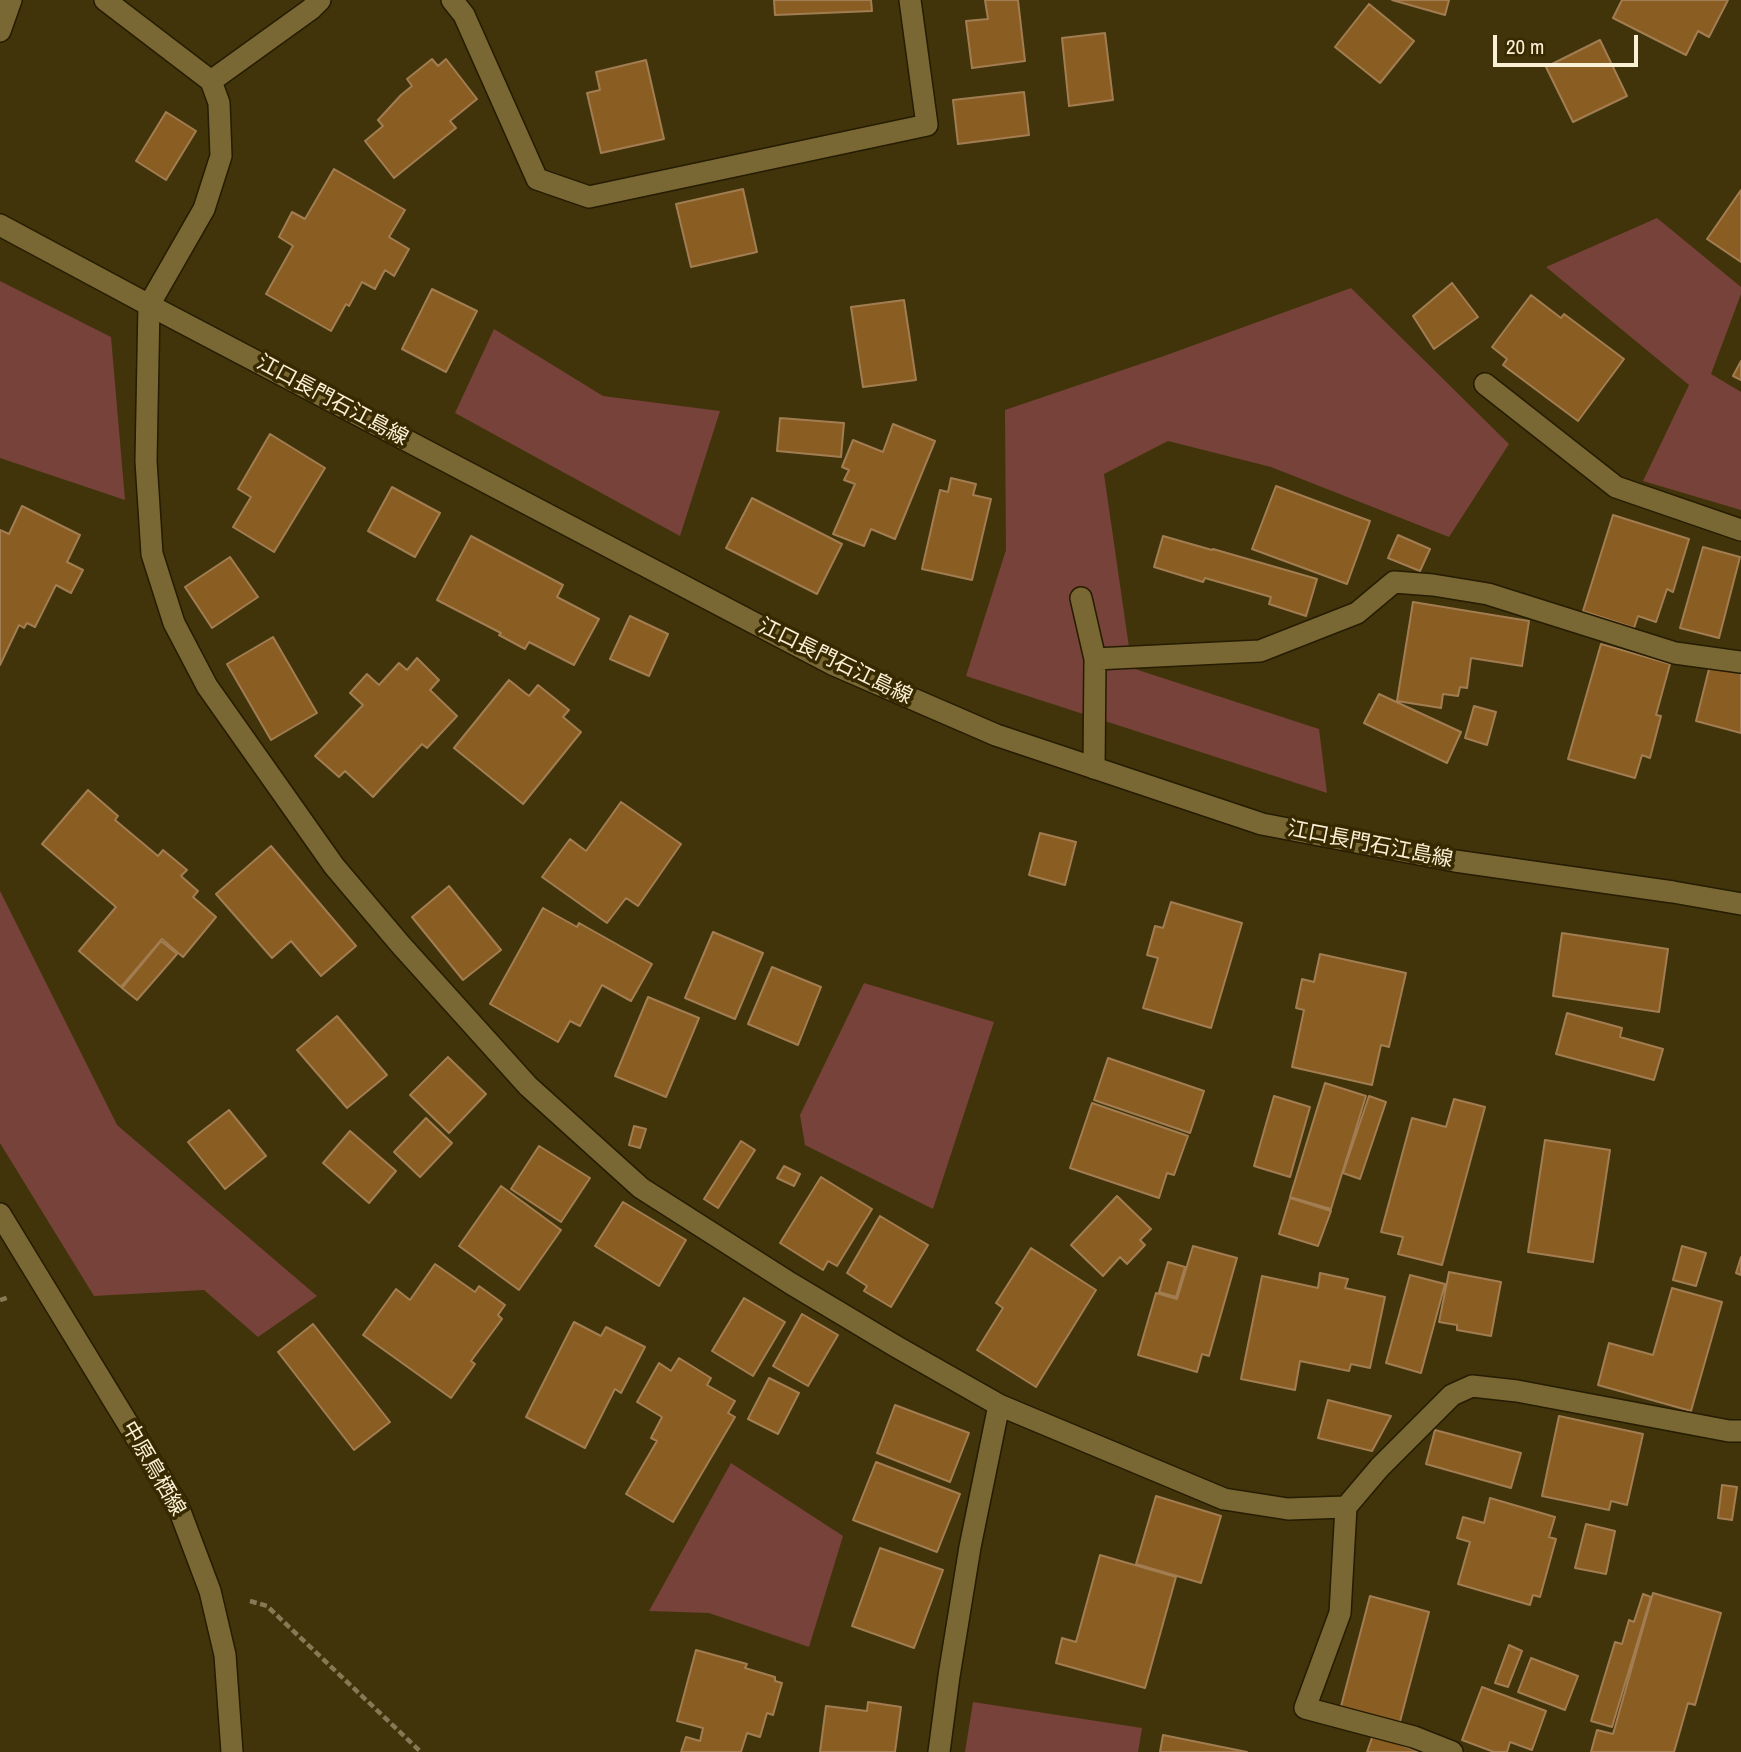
<!DOCTYPE html>
<meta charset="utf-8">
<style>
body{margin:0}
#map{position:relative;width:1741px;height:1752px;overflow:hidden;background:#41340a;font-family:"Archivo Narrow",sans-serif}
canvas{display:block}
.scale{position:absolute;left:1493px;top:35px;width:145px;height:32px;box-sizing:border-box;border:4px solid #faf0d5;border-top:0;padding-left:9px;font-size:21px;line-height:24px;white-space:nowrap;color:#faf0d5;-webkit-text-stroke:5px #372900;paint-order:stroke}
</style>
<div id="map">
<canvas width="1741" height="1752"></canvas>
<div class="scale">20 m</div>
</div>
<script>
const ctx = document.querySelector('canvas').getContext('2d');
ctx.lineJoin = 'round';
function fill(path, color) {
  ctx.fillStyle = color;
  ctx.fill(path, 'evenodd');
}
function toPath(rows) {
  const path = new Path2D();
  for (const r of rows) {
    path.moveTo(r[0], r[1]);
    for (let i = 2; i < r.length; i += 2) path.lineTo(r[i], r[i + 1]);
  }
  return path;
}
function stroke(path, color, width, dash) {
  ctx.strokeStyle = color;
  ctx.lineWidth = width;
  ctx.lineCap = dash ? 'butt' : 'round';
  ctx.setLineDash(dash || []);
  ctx.stroke(path);
}
function label(font, color, halo, rows, align = 'center') {
  ctx.font = font + ' "Archivo Narrow","Noto Sans JP",sans-serif';
  ctx.lineWidth = 7;
  ctx.setLineDash([]);
  ctx.textBaseline = 'middle';
  ctx.strokeStyle = halo;
  ctx.fillStyle = color;
  for (const [text, x, y, turn = 0] of rows) {
    ctx.save();
    ctx.translate(x, y);
    ctx.rotate((+turn || 0) * Math.PI / 180);
    ctx.textAlign = isNaN(turn) ? turn : align;
    if (halo) ctx.strokeText(text, 0, 0);
    ctx.fillText(text, 0, 0);
    ctx.restore();
  }
}
fill(toPath([
 [1657,218,1741,287,1741,294,1711,374,1741,392,1741,510,1643,481,1689,385,1546,267],
 [0,281,111,337,125,500,0,458],
 [1351,288,1509,444,1449,537,1271,467,1168,441,1104,474,1132,668,1319,729,1327,793,966,676,1006,550,1005,410,1164,356],
 [494,329,603,396,720,411,680,536,455,413],
 [0,891,117,1125,317,1296,258,1337,204,1290,94,1296,0,1143],
 [864,983,994,1022,933,1209,805,1145,800,1115],
 [731,1463,843,1536,809,1647,709,1613,649,1611],
 [973,1702,1142,1728,1138,1752,965,1752]
]), '#774239');
const building = toPath([
 [774,0,871,0,872,11,775,15,774,0],
 [985,0,1018,0,1025,61,972,68,966,21,988,19,985,0],
 [1392,0,1449,0,1445,15,1392,0],
 [1622,0,1728,0,1709,37,1698,31,1686,55,1613,18,1622,0],
 [1369,4,1414,41,1380,83,1335,47,1369,4],
 [1105,33,1113,100,1069,106,1062,38,1105,33],
 [1600,40,1627,96,1573,122,1546,67,1600,40],
 [432,59,438,66,446,59,477,99,450,121,456,128,394,178,365,141,383,126,378,120,401,95,412,86,407,79,432,59],
 [646,60,664,139,601,153,587,93,600,90,596,72,646,60],
 [1024,92,1029,135,958,144,953,100,1024,92],
 [166,112,196,131,166,180,136,161,166,112],
 [334,169,405,210,389,237,409,249,394,276,385,270,375,289,362,282,349,306,346,304,331,331,266,294,293,246,279,237,292,212,305,219,334,169],
 [743,189,757,252,691,267,676,204,743,189],
 [1741,190,1741,262,1707,239,1741,190],
 [1452,283,1478,317,1434,349,1413,316,1452,283],
 [432,289,477,311,446,372,402,349,432,289],
 [1531,295,1561,318,1564,314,1624,359,1578,421,1503,365,1507,359,1492,347,1531,295],
 [904,300,916,380,863,387,851,307,904,300],
 [1741,361,1741,380,1733,376,1741,361],
 [780,418,844,423,841,457,777,451,780,418],
 [893,424,935,441,895,539,871,529,864,546,833,534,855,484,844,480,849,470,842,467,853,440,883,452,893,424],
 [270,434,325,468,274,552,233,527,251,497,238,489,270,434],
 [951,478,976,484,973,495,991,499,972,580,922,569,940,490,948,492,951,478],
 [1276,486,1370,521,1347,584,1252,549,1276,486],
 [392,487,440,513,415,557,368,531,392,487],
 [752,498,842,544,817,594,726,548,752,498],
 [22,506,80,535,67,562,83,570,71,593,56,585,35,627,27,623,24,628,19,625,0,665,0,530,9,534,22,506],
 [1613,515,1689,539,1673,592,1667,589,1656,622,1638,616,1634,628,1583,611,1613,515],
 [1398,535,1430,549,1420,571,1388,558,1398,535],
 [471,536,563,585,557,597,599,619,574,665,529,642,525,649,499,635,501,633,437,600,471,536],
 [1163,536,1212,550,1213,549,1317,579,1306,616,1269,604,1271,597,1205,578,1203,582,1154,567,1163,536],
 [1703,547,1740,557,1719,638,1680,628,1703,547],
 [230,557,258,597,212,628,185,587,230,557],
 [1413,602,1529,621,1522,666,1471,658,1467,688,1460,687,1458,696,1443,694,1441,708,1397,701,1413,602],
 [630,616,668,634,649,676,610,659,630,616],
 [273,637,317,713,271,740,227,664,273,637],
 [1601,644,1670,664,1656,715,1661,716,1650,758,1642,755,1635,778,1568,759,1601,644],
 [417,658,439,680,430,690,457,716,427,748,422,744,373,797,345,771,339,777,315,756,363,705,350,693,367,674,379,685,399,663,407,670,417,658],
 [1710,665,1741,673,1741,733,1696,721,1710,665],
 [509,680,529,696,538,685,569,710,563,717,581,732,523,804,454,748,509,680],
 [1379,694,1461,732,1447,763,1364,723,1379,694],
 [1474,706,1496,712,1487,745,1465,738,1474,706],
 [88,790,118,816,115,820,158,856,163,850,187,870,181,876,198,891,193,897,216,917,183,957,162,939,121,987,79,951,116,907,42,844,88,790],
 [621,802,681,844,638,906,626,898,607,923,542,877,570,839,586,851,621,802],
 [1040,833,1076,842,1065,885,1029,875,1040,833],
 [271,846,356,946,321,976,291,941,272,958,216,894,271,846],
 [449,886,501,950,463,980,412,917,449,886],
 [1171,902,1242,923,1211,1028,1143,1008,1158,958,1147,955,1155,926,1163,928,1171,902],
 [543,908,577,927,579,923,652,964,631,1001,602,985,580,1026,570,1021,558,1042,490,1004,543,908],
 [713,932,763,953,735,1019,685,998,713,932],
 [1562,933,1668,949,1659,1012,1553,996,1562,933],
 [161,941,177,954,137,1000,122,988,161,941],
 [1320,954,1406,973,1389,1047,1381,1045,1372,1085,1292,1067,1304,1010,1296,1008,1302,979,1314,982,1320,954],
 [772,967,821,987,798,1045,748,1024,772,967],
 [648,997,699,1018,666,1097,615,1076,648,997],
 [1567,1013,1622,1028,1620,1037,1663,1049,1654,1080,1556,1054,1567,1013],
 [337,1016,387,1075,347,1108,297,1050,337,1016],
 [448,1057,486,1094,449,1133,410,1095,448,1057],
 [1108,1058,1204,1091,1190,1133,1094,1100,1108,1058],
 [1325,1083,1366,1096,1331,1209,1290,1197,1325,1083],
 [1274,1096,1310,1107,1290,1177,1254,1166,1274,1096],
 [1369,1096,1386,1102,1360,1179,1343,1173,1369,1096],
 [1454,1099,1485,1107,1442,1265,1398,1254,1403,1237,1381,1232,1412,1118,1446,1127,1454,1099],
 [1092,1103,1188,1136,1174,1175,1167,1173,1159,1198,1070,1168,1092,1103],
 [229,1110,266,1156,225,1189,188,1142,229,1110],
 [426,1118,452,1143,420,1177,394,1152,426,1118],
 [634,1126,646,1129,640,1148,629,1145,634,1126],
 [350,1131,396,1171,369,1203,323,1163,350,1131],
 [1545,1140,1610,1150,1593,1262,1528,1252,1545,1140],
 [741,1141,755,1150,718,1208,704,1199,741,1141],
 [539,1146,590,1178,561,1222,511,1189,539,1146],
 [784,1166,800,1174,794,1186,777,1178,784,1166],
 [821,1177,872,1209,837,1266,828,1261,823,1270,780,1243,821,1177],
 [501,1186,561,1230,519,1290,459,1246,501,1186],
 [1117,1196,1151,1229,1140,1240,1145,1245,1127,1264,1120,1257,1103,1276,1071,1245,1117,1196],
 [1290,1198,1331,1211,1318,1246,1279,1234,1290,1198],
 [623,1202,686,1240,659,1286,595,1246,623,1202],
 [880,1216,928,1245,891,1307,864,1291,867,1286,847,1273,880,1216],
 [1193,1246,1237,1258,1209,1356,1202,1354,1197,1372,1138,1355,1156,1293,1177,1299,1193,1246],
 [1682,1246,1706,1253,1696,1286,1673,1280,1682,1246],
 [1031,1248,1096,1290,1036,1387,977,1350,1003,1308,996,1303,1031,1248],
 [1741,1257,1741,1275,1736,1273,1741,1257],
 [1168,1262,1185,1267,1176,1297,1159,1292,1168,1262],
 [435,1264,475,1292,479,1286,505,1305,498,1315,502,1319,471,1361,475,1364,451,1398,363,1335,396,1289,410,1300,435,1264],
 [1449,1272,1501,1282,1491,1336,1457,1330,1457,1325,1439,1322,1449,1272],
 [1320,1273,1348,1279,1345,1288,1385,1297,1370,1368,1351,1364,1349,1371,1300,1361,1295,1390,1241,1379,1262,1276,1318,1288,1320,1273],
 [1410,1275,1445,1284,1421,1373,1386,1363,1410,1275],
 [1672,1288,1722,1302,1691,1411,1598,1385,1609,1343,1653,1355,1672,1288],
 [744,1298,785,1322,753,1376,712,1351,744,1298],
 [802,1314,838,1335,808,1386,773,1366,802,1314],
 [574,1322,601,1336,606,1327,645,1347,621,1393,615,1389,585,1448,526,1417,574,1322],
 [313,1324,390,1422,354,1450,278,1352,313,1324],
 [679,1358,711,1378,707,1385,735,1401,728,1413,735,1417,673,1522,626,1494,657,1441,651,1438,662,1417,637,1402,659,1363,671,1371,679,1358],
 [769,1378,799,1393,778,1434,748,1419,769,1378],
 [1328,1400,1391,1416,1372,1451,1318,1438,1328,1400],
 [895,1405,969,1433,950,1482,877,1453,895,1405],
 [1559,1416,1643,1434,1627,1505,1611,1501,1609,1510,1542,1496,1559,1416],
 [1435,1430,1521,1453,1511,1488,1426,1464,1435,1430],
 [876,1462,960,1494,937,1552,853,1520,876,1462],
 [1722,1485,1737,1487,1732,1520,1718,1518,1722,1485],
 [1156,1496,1221,1516,1201,1583,1136,1564,1156,1496],
 [1490,1498,1555,1517,1549,1537,1556,1539,1540,1597,1533,1595,1530,1605,1458,1584,1470,1542,1457,1538,1463,1517,1484,1523,1490,1498],
 [1586,1524,1615,1531,1606,1574,1575,1568,1586,1524],
 [880,1548,943,1570,914,1648,852,1626,880,1548],
 [1100,1555,1176,1577,1145,1688,1056,1663,1062,1638,1076,1642,1100,1555],
 [1653,1593,1721,1613,1695,1705,1688,1703,1674,1752,1591,1752,1597,1730,1613,1734,1653,1593],
 [1643,1594,1651,1597,1612,1727,1591,1721,1615,1642,1622,1644,1629,1620,1634,1622,1643,1594],
 [1370,1596,1429,1612,1398,1729,1339,1714,1370,1596],
 [1509,1645,1522,1651,1508,1687,1495,1683,1509,1645],
 [696,1650,747,1664,745,1668,775,1677,775,1681,782,1683,773,1715,767,1713,760,1737,747,1733,741,1752,681,1752,686,1737,700,1741,703,1728,677,1721,696,1650],
 [1531,1658,1578,1676,1565,1710,1518,1692,1531,1658],
 [1482,1687,1546,1711,1532,1750,1510,1742,1507,1752,1494,1752,1462,1740,1482,1687],
 [868,1702,901,1707,895,1752,820,1752,826,1706,867,1711,868,1702],
 [1163,1735,1247,1752,1160,1752,1163,1735],
 [1373,1735,1421,1752,1367,1752,1373,1735]
]);
fill(building, '#8a5d22');
stroke(building, '#a27d52', 2);
const lane = toPath([
 [1485,384,1616,487,1741,530],
 [1081,598,1095,659,1094,768],
 [1095,659,1260,651,1357,613,1394,582,1433,585,1488,594,1675,653,1741,662]
]);
const street = toPath([
 [105,0,211,81],
 [320,0,311,9,211,81,219,103,221,156,204,209,149,305,146,461,152,554,174,623,207,686,334,866,400,944,528,1086,641,1188,790,1283,897,1347,999,1405,1224,1499,1288,1509,1346,1507],
 [452,0,464,15,537,179,589,197,927,125,910,0],
 [0,31,11,0],
 [939,1752,949,1676,970,1547,999,1405],
 [1452,1752,1414,1737,1305,1708,1340,1613,1346,1507,1380,1467,1452,1395,1472,1386,1517,1391,1729,1431,1741,1431]
]);
const secondary = toPath([
 [0,225,149,305,832,664,996,735,1262,824,1455,861,1673,892,1741,904],
 [0,1214,178,1506,210,1591,225,1655,232,1752]
]);
stroke(lane, '#251c02', 24);
stroke(street, '#251c02', 24);
stroke(secondary, '#251c02', 24);
stroke(toPath([
 [0,1300,9,1297],
 [250,1601,267,1606,421,1752]
]), '#867a56', 4.5, [7, 3.5]);
stroke(lane, '#7a6834', 21);
stroke(street, '#7a6834', 21);
stroke(secondary, '#7a6834', 21);
label('21px', '#faf0d5', '#372900', [
 ["江口長門石江島線",332,401,28],
 ["江口長門石江島線",835,662,26],
 ["江口長門石江島線",1370,845,11],
 ["中原鳥栖線",153,1469,60]
]);
</script>
